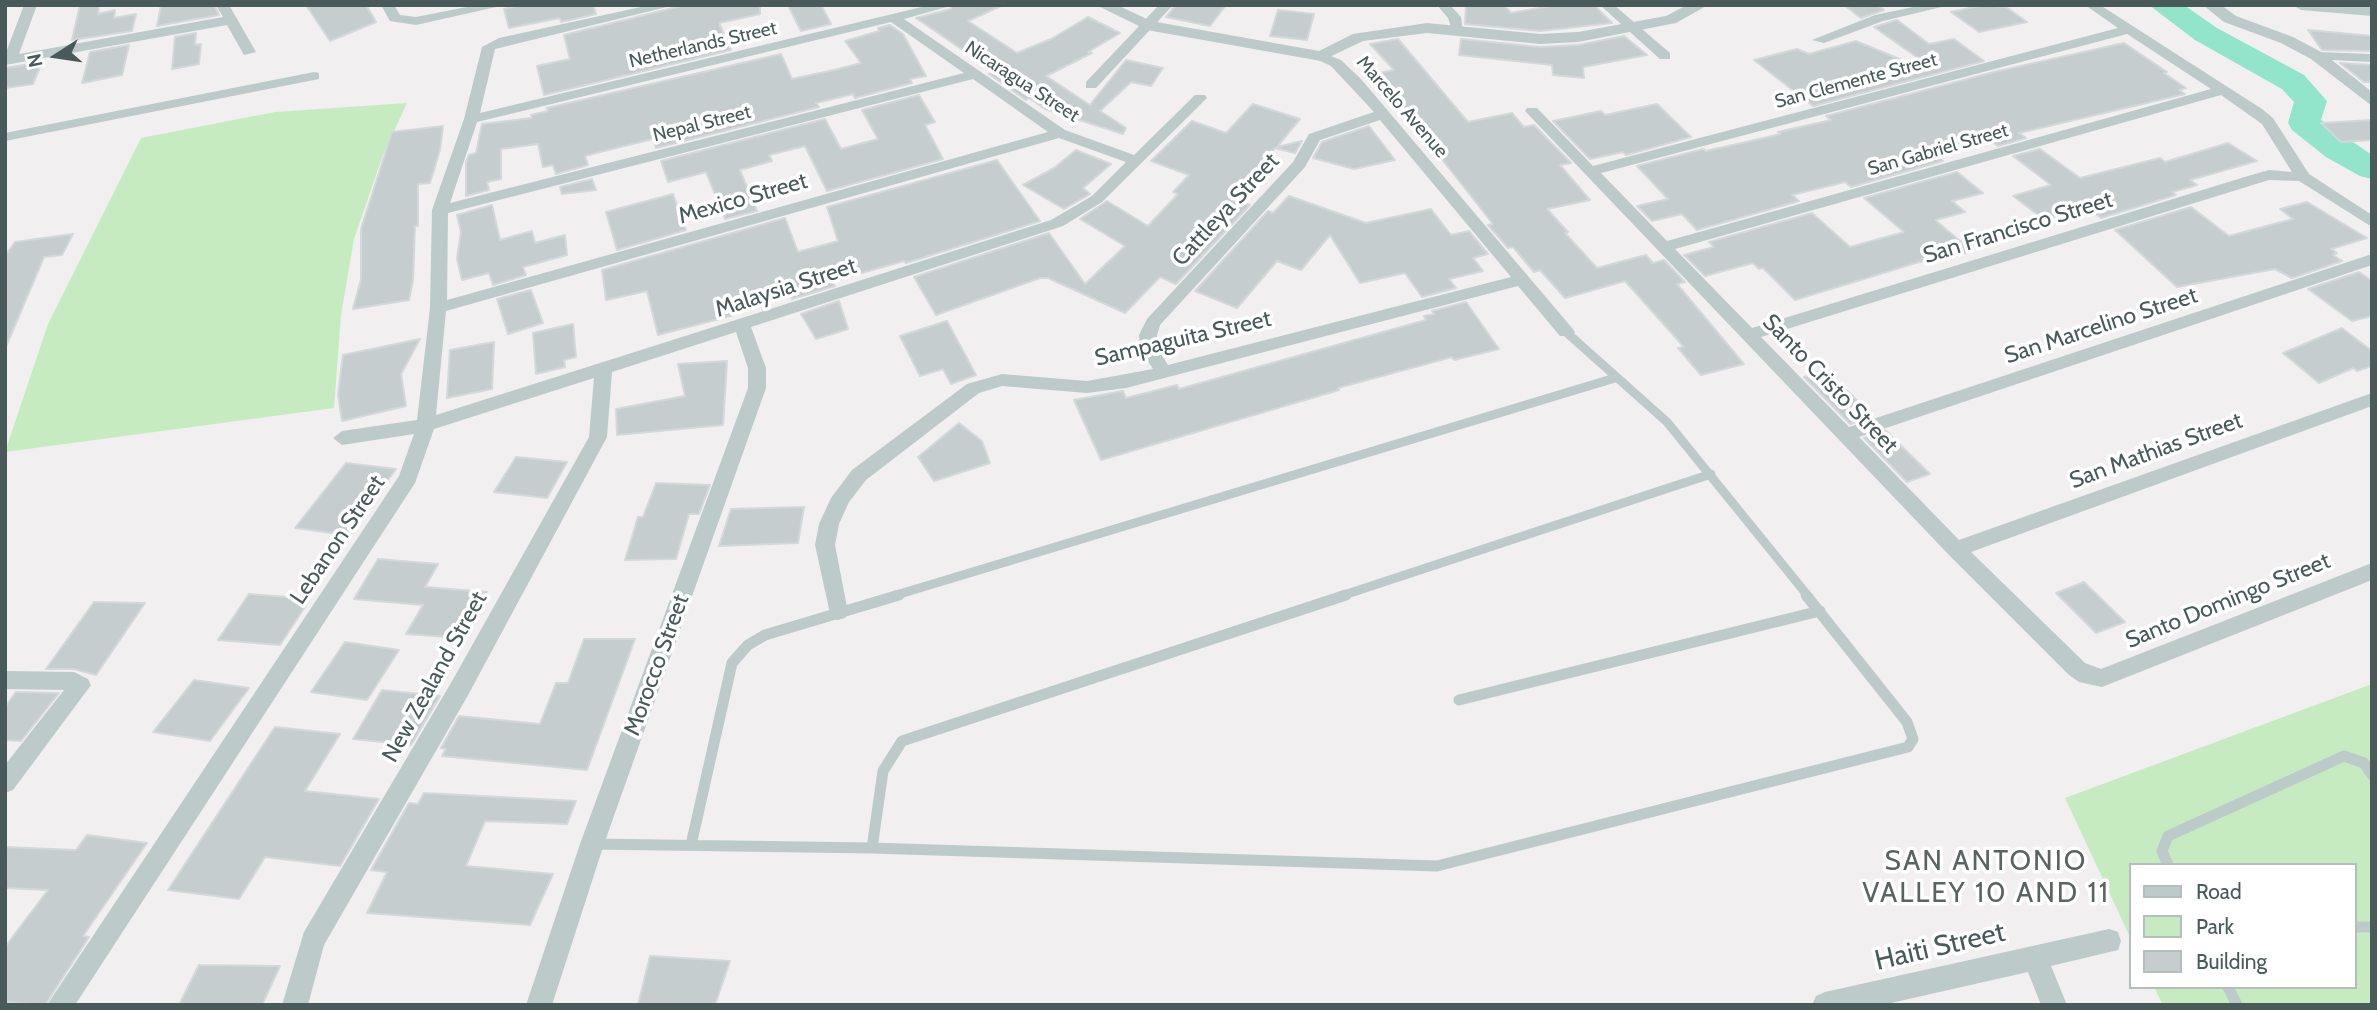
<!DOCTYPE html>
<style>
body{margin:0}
#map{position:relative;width:2377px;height:1010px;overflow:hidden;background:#f1eff0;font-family:Cabin,sans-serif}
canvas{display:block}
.frame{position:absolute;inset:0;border:7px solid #495a5a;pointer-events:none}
.legend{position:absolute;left:2129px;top:863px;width:228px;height:126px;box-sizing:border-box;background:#fff;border:2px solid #b6bdbd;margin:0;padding:9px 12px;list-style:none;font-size:21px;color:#495a5a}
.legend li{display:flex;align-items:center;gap:14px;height:35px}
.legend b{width:35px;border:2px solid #b6bdbd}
.north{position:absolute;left:21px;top:21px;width:70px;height:70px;-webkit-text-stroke:5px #fff;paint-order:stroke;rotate:258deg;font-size:19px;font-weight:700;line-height:28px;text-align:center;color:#495a5a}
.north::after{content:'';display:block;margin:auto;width:24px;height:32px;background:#495a5a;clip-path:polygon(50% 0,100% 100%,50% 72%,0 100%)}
</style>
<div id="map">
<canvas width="2377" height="1010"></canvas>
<div class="frame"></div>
<ul class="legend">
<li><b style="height:9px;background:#bccaca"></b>Road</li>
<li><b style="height:19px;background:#c7ebc1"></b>Park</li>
<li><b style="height:19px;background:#c6cdce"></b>Building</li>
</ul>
<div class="north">N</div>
</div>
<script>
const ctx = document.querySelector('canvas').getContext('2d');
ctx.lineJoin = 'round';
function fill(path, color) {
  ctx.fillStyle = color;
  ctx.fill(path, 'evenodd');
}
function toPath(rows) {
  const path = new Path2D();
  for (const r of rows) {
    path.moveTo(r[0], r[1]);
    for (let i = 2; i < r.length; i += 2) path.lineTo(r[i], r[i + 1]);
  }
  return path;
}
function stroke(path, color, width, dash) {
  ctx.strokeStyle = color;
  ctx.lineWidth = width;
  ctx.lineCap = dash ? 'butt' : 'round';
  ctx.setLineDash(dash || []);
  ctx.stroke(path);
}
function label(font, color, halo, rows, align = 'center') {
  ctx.font = font + ' Cabin,sans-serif';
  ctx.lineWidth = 7;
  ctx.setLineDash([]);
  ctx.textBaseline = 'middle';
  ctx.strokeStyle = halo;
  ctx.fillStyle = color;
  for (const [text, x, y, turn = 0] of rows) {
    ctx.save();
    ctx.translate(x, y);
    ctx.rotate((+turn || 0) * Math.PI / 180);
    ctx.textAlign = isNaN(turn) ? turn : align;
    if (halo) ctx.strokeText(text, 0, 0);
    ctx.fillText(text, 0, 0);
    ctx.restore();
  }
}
fill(toPath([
 [407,103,383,155,354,239,341,315,334,408,5,452,48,324,141,138,275,112],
 [2372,684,2372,1005,2163,1005,2154,987,2354,987,2354,865,2130,865,2130,937,2065,798]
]), '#c7ebc1');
fill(toPath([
 [2149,5,2184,5,2217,28,2304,75,2327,101,2321,120,2372,155,2372,179,2360,176,2326,157,2292,130,2288,123,2294,102,2282,89,2195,40,2149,5]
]), '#92e4cb');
const building = toPath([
 [80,5,99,5,98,14,115,10,114,18,136,14,132,31,72,40,80,5],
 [161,5,214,5,219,15,157,26,161,5],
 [306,5,366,5,376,22,330,41,306,5],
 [520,5,593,5,596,14,561,22,560,18,509,28,504,9,520,5],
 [685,5,760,5,760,14,719,23,731,50,544,95,537,66,570,59,564,35,685,5],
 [788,5,821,5,831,24,801,31,788,5],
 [952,5,1003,5,968,21,1017,53,1051,39,1088,17,1120,33,1088,52,1092,53,1046,76,1090,105,1126,60,1163,68,1151,86,1131,82,1100,111,1126,128,1123,134,1045,109,1029,98,1026,100,989,74,993,72,976,59,916,18,951,9,952,5],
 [1176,5,1226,5,1210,26,1166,17,1176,5],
 [1466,5,1504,5,1511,13,1556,5,1594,5,1612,23,1540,31,1465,24,1466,5],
 [1844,5,1877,5,1884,10,1861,18,1844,5],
 [1984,5,2006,7,2027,22,1979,32,1951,12,1984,5],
 [1278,10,1314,14,1307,40,1270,36,1278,10],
 [1897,20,1929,44,1954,39,1984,61,1813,106,1754,60,1797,49,1809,54,1856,41,1914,65,1918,58,1874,27,1897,20],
 [890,25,903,34,926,76,910,79,912,83,855,98,853,94,816,103,819,107,656,148,653,139,608,150,585,156,588,165,556,174,553,165,543,167,538,144,501,149,501,179,487,182,489,190,466,196,466,162,469,155,476,153,482,124,532,118,531,115,548,111,547,108,781,54,792,79,834,70,861,63,845,41,879,31,878,28,890,25],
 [2308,30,2372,36,2372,51,2322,50,2308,30],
 [196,33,195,45,201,44,199,64,172,69,175,37,196,33],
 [1624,36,1647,55,1583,67,1584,78,1553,75,1552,65,1459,55,1461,39,1540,47,1578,45,1624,36],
 [1398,39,1468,122,1512,113,1524,127,1534,125,1571,163,1560,165,1590,200,1547,209,1568,232,1565,233,1597,268,1646,255,1653,263,1664,260,1685,282,1677,284,1744,364,1701,375,1678,348,1684,347,1625,281,1565,298,1540,270,1534,272,1513,247,1508,248,1488,225,1493,224,1437,153,1417,129,1413,129,1370,75,1394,70,1370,44,1398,39],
 [2124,43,2167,72,2164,73,2186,88,2179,90,2185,94,2019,133,2026,138,1998,146,1989,139,1932,153,1943,161,1851,187,1845,182,1792,195,1799,201,1697,230,1682,214,1652,221,1637,206,1668,199,1637,166,1703,149,1706,151,1781,134,1778,132,1831,120,1826,116,1998,71,2124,43],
 [129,45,122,75,82,83,90,52,129,45],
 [42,62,33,84,5,88,5,68,42,62],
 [2340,63,2372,65,2372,82,2364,82,2340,63],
 [919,95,935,122,925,125,943,159,827,191,805,146,769,155,772,161,740,170,757,211,725,219,706,172,668,182,661,161,825,119,841,149,878,139,862,110,919,95],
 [1253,104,1300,119,1277,147,1302,141,1295,153,1275,148,1231,198,1250,205,1176,284,1160,277,1125,313,1048,278,1040,278,936,315,914,277,1049,233,1085,284,1125,246,1080,219,1107,201,1148,226,1178,194,1173,192,1189,175,1151,161,1192,121,1226,133,1253,104],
 [1657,104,1691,137,1626,155,1623,152,1590,159,1553,121,1601,111,1605,115,1657,104],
 [2372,120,2372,140,2341,142,2321,123,2372,120],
 [443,126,440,150,430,183,418,184,418,226,415,226,413,280,409,300,353,309,361,279,361,229,392,132,443,126],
 [1369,126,1395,160,1354,169,1313,158,1322,142,1369,126],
 [2228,143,2257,161,2190,180,2197,185,2172,192,2176,195,2101,218,2087,207,2045,220,2013,196,2051,185,2013,156,2040,149,2080,178,2160,158,2165,162,2228,143],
 [1076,150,1111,164,1083,188,1090,194,1064,209,1023,185,1054,168,1076,150],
 [997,160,1040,221,906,263,904,261,833,281,835,286,792,299,790,295,772,298,732,308,734,315,658,335,647,291,606,300,602,270,785,218,798,252,838,241,827,207,997,160],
 [1957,172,1983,193,1952,201,1965,212,1935,220,1972,251,1946,259,1942,255,1795,300,1763,268,1759,269,1753,263,1705,276,1684,255,1714,247,1709,242,1812,213,1850,247,1904,232,1864,198,1957,172],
 [592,179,596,190,562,194,560,187,592,179],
 [673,194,686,230,617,250,606,212,673,194],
 [1289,196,1366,223,1431,209,1451,235,1469,231,1488,254,1473,258,1483,271,1449,279,1456,288,1422,297,1405,273,1360,283,1330,235,1301,270,1277,261,1237,308,1195,291,1268,211,1273,213,1289,196],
 [2307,202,2367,238,2331,249,2337,253,2333,255,2342,261,2292,278,2275,269,2177,287,2115,230,2191,207,2229,236,2293,219,2280,209,2307,202],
 [492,205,500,240,532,231,535,243,565,235,567,255,523,267,526,275,493,285,489,273,462,280,457,259,461,232,457,215,492,205],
 [73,234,62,255,44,257,5,349,5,256,15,242,73,234],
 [2359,272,2372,281,2372,316,2352,321,2308,289,2359,272],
 [531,290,543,323,508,334,497,299,531,290],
 [839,301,848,329,816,339,801,314,839,301],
 [1466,302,1499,349,1454,360,1452,357,1338,388,1339,390,1101,460,1074,400,1123,391,1126,398,1177,385,1179,389,1426,320,1424,316,1434,314,1432,311,1466,302],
 [947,321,976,375,951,384,943,369,920,376,900,336,947,321],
 [573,324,576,357,564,360,565,367,536,374,533,333,573,324],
 [2342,328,2372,351,2372,366,2357,371,2353,368,2319,383,2283,353,2342,328],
 [420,339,401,374,406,406,342,421,338,394,343,355,420,339],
 [494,342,492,389,447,398,450,350,494,342],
 [727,361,723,425,617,435,616,409,685,396,678,364,727,361],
 [1825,370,1862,405,1872,417,1850,424,1804,377,1825,370],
 [959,423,982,441,990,463,934,481,918,457,959,423],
 [1886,431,1930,474,1907,482,1864,438,1886,431],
 [516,457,567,462,547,498,494,492,516,457],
 [346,463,396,469,347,535,295,528,346,463],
 [656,483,710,485,699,514,689,514,676,559,625,560,638,517,643,517,656,483],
 [804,507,798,543,719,546,731,509,804,507],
 [378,559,438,564,425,587,487,592,461,638,406,634,423,605,354,599,378,559],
 [2084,582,2125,622,2096,633,2056,593,2084,582],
 [249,594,310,599,280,645,218,640,249,594],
 [94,602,145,603,96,675,74,669,46,669,94,602],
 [584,639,635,639,587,770,442,756,446,749,441,748,459,716,540,724,556,683,568,683,584,639],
 [345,642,399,650,367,700,311,692,345,642],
 [194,680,249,688,210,741,153,732,194,680],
 [382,690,440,696,411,745,353,739,382,690],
 [16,692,59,693,21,741,5,740,5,707,16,692],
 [275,727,340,734,305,791,379,799,340,866,265,857,239,899,168,890,275,727],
 [424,793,576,801,567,824,485,821,466,866,553,874,530,925,367,913,387,872,371,870,409,803,418,804,424,793],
 [87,835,147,843,83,936,89,937,45,1005,5,1002,5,947,48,890,5,888,5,847,76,850,87,835],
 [650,956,730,961,715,1005,638,1005,650,956],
 [199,965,280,966,262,1005,179,1005,199,965]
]);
fill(building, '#c6cdce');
stroke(building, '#d3d8da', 2);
stroke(toPath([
 [1566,332,1667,422,1808,596],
 [893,596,1615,378],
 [1341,596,1711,474]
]), '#bccaca', 9);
stroke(toPath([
 [1459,700,1820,611],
 [592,844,872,848,1437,866,1908,747,1913,739,1907,722,1806,595],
 [691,845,732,663,748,645,765,635,899,595],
 [872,848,883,771,902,741,1346,595],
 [2168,865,2162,851,2168,836,2344,756,2364,763,2372,775],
 [2354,927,2372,927],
 [2228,987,2237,1005]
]), '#bccaca', 11);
fill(toPath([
 [24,5,37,5,19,54,223,17,216,5,229,5,256,52,244,55,227,25,5,65,5,55,24,5],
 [381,5,394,5,400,15,416,17,477,5,505,5,416,25,390,21,381,5],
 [650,5,675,5,495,49,480,113,930,5,950,6,904,19,1065,130,1134,155,1195,95,1205,95,1207,98,1102,202,1063,226,751,327,766,368,766,388,604,844,552,1005,526,1005,580,844,748,388,748,368,736,332,612,372,607,437,467,697,324,945,308,1005,282,1005,304,932,451,683,589,437,594,378,434,429,415,483,75,1005,47,1005,399,476,414,434,342,445,333,438,342,431,417,420,430,308,432,210,464,119,482,47,499,38,650,5],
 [891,22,964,73,450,203,477,122,891,22],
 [973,79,1048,132,447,300,448,213,973,79],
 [1059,138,1126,162,1092,196,1051,220,436,415,446,311,1059,138],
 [1159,5,1173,5,1096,88,1086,88,1086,82,1159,5],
 [1437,5,1450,5,1461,17,1463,33,1453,33,1448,18,1437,5],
 [1600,5,1614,5,1670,53,1670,59,1660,59,1600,5],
 [1923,5,1950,5,1883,21,1824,43,1812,40,1875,15,1923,5],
 [2085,5,2100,5,2262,109,2273,118,2309,174,2372,215,2372,227,2299,181,2269,180,1761,337,1849,427,2372,254,2372,265,1859,437,1959,540,2372,393,2372,406,1971,552,2085,663,2101,669,2372,563,2372,580,2102,687,2079,682,2069,675,1949,555,1525,111,1527,108,1537,108,1593,166,2118,28,2085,5],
 [2127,34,2211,89,1667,241,1601,173,2127,34],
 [2221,95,2262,124,2292,172,2269,170,2248,176,1752,328,1675,249,2221,95],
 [1321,52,1341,60,1361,79,1572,328,1575,332,1572,336,1560,336,1518,286,1126,388,1087,393,1002,386,979,393,866,480,849,502,839,524,835,545,848,612,845,618,838,620,831,618,815,545,819,524,831,498,852,470,967,384,1002,374,1087,381,1153,369,1140,349,1139,335,1147,319,1293,162,1309,134,1374,112,1331,66,1316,59,1316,53,1321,52],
 [1380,120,1511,277,1168,365,1158,349,1157,335,1160,325,1305,167,1320,140,1380,120],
 [2317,52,2372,54,2372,62,2312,59,2312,53,2317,52],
 [314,72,319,73,319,79,5,141,5,133,314,72],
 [5,671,74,672,88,679,91,685,13,790,5,793,5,765,64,690,5,689,5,671],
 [2109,929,2118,932,2121,941,2118,950,2051,966,2067,1005,2041,1005,2028,972,1882,1005,1812,1005,1816,996,1825,992,2109,929]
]), '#bccaca');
fill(toPath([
 [1096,5,1117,5,1151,21,1319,51,1353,34,1427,23,1540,34,1578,32,1666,16,1687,5,1708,5,1676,23,1578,42,1540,44,1427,33,1363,41,1321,61,1147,30,1096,5],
 [2203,5,2221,5,2236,16,2293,37,2323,53,2372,92,2372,106,2311,59,2281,43,2224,22,2203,5],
 [2293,5,2372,6,2372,16,2301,10,2293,5]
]), '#bccaca');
label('19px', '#495a5a', '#fff', [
 ["Netherlands Street",703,45,-13],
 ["San Clemente Street",1856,81,-15],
 ["Nicaragua Street",1022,82,33],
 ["Marcelo Avenue",1402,107,49],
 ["Nepal Street",702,124,-14],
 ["San Gabriel Street",1938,150,-16]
]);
label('23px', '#495a5a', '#fff', [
 ["Mexico Street",743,199,-16],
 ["Cattleya Street",1226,210,-47],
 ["San Francisco Street",2018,228,-17],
 ["Malaysia Street",786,288,-18],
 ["San Marcelino Street",2101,326,-18],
 ["Sampaguita Street",1183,339,-13],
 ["Santo Cristo Street",1830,384,46],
 ["San Mathias Street",2156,451,-20],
 ["Lebanon Street",338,540,-56],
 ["Santo Domingo Street",2228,601,-22],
 ["Morocco Street",657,665,-70],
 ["New Zealand Street",435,677,-61]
]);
ctx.letterSpacing = '2px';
label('28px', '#5c6363', '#fff', [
 ["SAN ANTONIO",1986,862],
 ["VALLEY 10 AND 11",1986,894]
]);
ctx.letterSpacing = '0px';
label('28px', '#495a5a', '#fff', [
 ["Haiti Street",1940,947,-13]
]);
</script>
